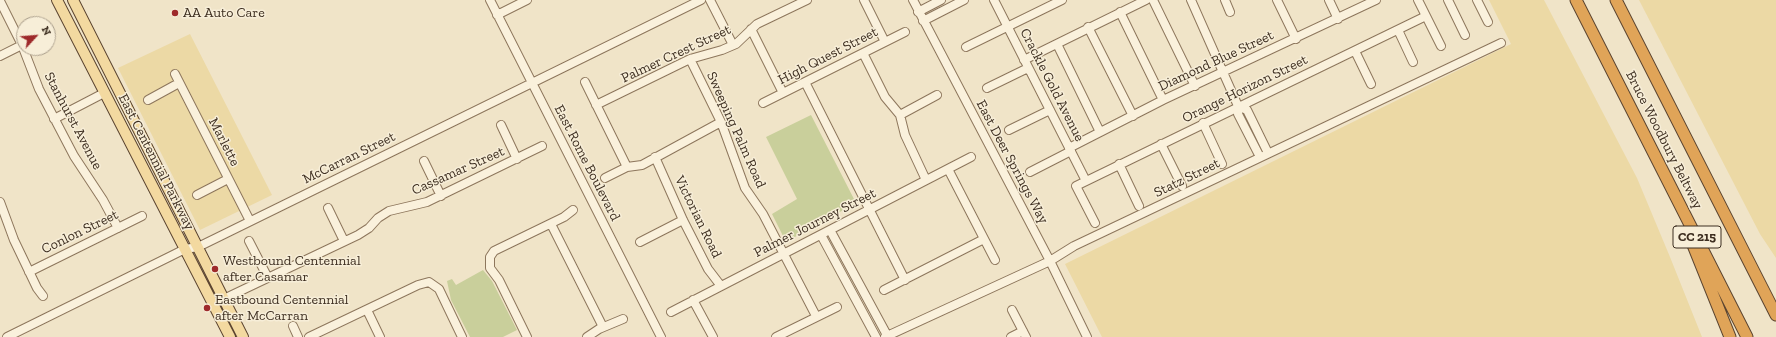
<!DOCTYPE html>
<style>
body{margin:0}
#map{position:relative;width:1776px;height:337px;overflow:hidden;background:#f0e4c8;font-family:"Zilla Slab",serif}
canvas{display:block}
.north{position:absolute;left:16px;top:16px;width:40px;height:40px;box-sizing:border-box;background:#f7eed8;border:1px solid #ada18e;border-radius:50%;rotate:64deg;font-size:11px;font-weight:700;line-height:16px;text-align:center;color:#3d2e20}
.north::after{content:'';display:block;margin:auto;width:14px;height:18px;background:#9e2a2b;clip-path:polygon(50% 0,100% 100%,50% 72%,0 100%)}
</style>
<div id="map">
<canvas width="1776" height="337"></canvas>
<div class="north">N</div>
</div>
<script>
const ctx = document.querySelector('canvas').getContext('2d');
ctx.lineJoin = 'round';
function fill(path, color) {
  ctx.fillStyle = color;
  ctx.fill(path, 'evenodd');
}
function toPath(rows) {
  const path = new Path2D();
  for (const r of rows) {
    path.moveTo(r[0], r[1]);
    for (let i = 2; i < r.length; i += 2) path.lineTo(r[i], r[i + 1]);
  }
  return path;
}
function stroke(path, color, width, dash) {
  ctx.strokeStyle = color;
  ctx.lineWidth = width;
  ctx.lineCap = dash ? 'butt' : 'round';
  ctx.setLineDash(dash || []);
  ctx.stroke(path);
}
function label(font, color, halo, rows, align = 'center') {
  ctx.font = font + ' "Zilla Slab",serif';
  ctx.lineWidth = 3;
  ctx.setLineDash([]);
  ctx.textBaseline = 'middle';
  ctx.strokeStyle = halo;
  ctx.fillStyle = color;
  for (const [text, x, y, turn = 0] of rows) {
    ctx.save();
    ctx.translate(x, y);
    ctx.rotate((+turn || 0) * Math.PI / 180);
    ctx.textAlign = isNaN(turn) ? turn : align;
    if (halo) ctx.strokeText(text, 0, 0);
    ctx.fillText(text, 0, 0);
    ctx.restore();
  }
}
fill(toPath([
 [811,115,856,203,786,242,772,214,797,199,766,137],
 [483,270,492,281,517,330,503,337,470,337,451,300,447,281,452,279,456,285]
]), '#c9cf9b');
fill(toPath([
 [1489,0,1544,0,1637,178,1670,257,1702,337,1102,337,1065,264,1511,44],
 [1639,0,1776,0,1776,258,1760,234],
 [190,34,272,195,200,230,118,68]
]), '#ecd9a5');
const minor = toPath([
 [490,0,661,337],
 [710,0,733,45],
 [864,0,885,42],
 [913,0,1050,261,1087,337],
 [994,0,1086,181],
 [1153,0,1195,86],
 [1191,0,1238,106,1238,114,1260,157],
 [1225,0,1230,12],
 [1277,0,1296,39],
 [1329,0,1338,19],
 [1418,0,1441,46],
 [1448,0,1465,35],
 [1477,0,1488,22],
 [0,1,22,45,39,89,74,156,103,200,118,228],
 [918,12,941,0],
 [1120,12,1163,100],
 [497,15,527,0],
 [923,21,964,0],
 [1088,27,1133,116],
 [751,29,783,93],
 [1398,30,1413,62],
 [1057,44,1100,132],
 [966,47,1062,0],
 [1355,51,1371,84],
 [863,53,885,97,900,115,905,135,926,180],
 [0,56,22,45],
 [690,59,721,122,745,188,763,214,816,316],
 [1024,60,1146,0],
 [175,74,250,221],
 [585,82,627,167],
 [805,82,905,280],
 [987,88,1028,68],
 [148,100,179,83],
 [763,103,905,32],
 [596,105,690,59,722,50,736,44,757,24,807,0],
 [1238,106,1247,110,1268,153],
 [900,115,937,95],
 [54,119,104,93],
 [1203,123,1222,164],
 [501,125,517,159],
 [1009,130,1050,110],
 [1161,144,1182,186],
 [1069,148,1163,100,1376,0],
 [655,157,683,220,708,269,721,286],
 [424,161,441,196],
 [1119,164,1139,206],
 [948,169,995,260],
 [1030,172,1071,151],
 [605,178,627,167,642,165,721,122],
 [197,195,228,179],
 [0,202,14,240,37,288,43,296],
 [328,208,344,241],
 [1095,223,1076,186,1426,16],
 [551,224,603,327],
 [830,230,888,337],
 [821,235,876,337],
 [249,241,268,278],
 [640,242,683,220],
 [29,272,142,216],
 [884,290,984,239],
 [693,300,713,337],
 [213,304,358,235,369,228,378,218,389,211,427,202,542,146],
 [367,310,380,337],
 [1012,310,1026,337],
 [671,312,971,157],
 [293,326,298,337],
 [7,337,171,256,185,249,198,247,701,0],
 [309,337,418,285,429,282,439,289,462,337],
 [527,337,499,280,490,268,490,257,494,251,564,217,573,210],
 [587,337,599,329,623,319],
 [776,337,837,307],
 [885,337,1050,261,1074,246,1501,43],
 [1011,337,1023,331]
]);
const major = toPath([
 [57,0,230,337],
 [73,0,243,337]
]);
const highway = toPath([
 [1576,0,1747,337],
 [1616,0,1776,315],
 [1691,240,1730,337]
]);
stroke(minor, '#8d765c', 10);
stroke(major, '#5b4430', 12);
stroke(highway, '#5b4430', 13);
stroke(minor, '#faf1dc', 8);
stroke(major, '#f3d9a0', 10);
stroke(highway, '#e0a458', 11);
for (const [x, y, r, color] of [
 [175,13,4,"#9e2a2b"],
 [215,269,4,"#9e2a2b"],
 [207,308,4,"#9e2a2b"]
]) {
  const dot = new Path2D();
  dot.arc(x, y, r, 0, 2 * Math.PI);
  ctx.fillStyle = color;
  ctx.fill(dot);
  stroke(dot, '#f7eed8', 1.5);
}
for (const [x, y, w] of [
 [1697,237,48]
]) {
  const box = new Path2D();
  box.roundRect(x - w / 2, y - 11, w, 22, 3);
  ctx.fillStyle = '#f7eed8';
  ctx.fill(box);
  stroke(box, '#3d2e20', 1);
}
label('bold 13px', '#3d2e20', null, [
 ["CC 215",1697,237]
]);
label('14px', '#3d2e20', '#f7eed8', [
 ["AA Auto Care",183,13],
 ["Westbound Centennial",223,261],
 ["after Casamar",223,277],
 ["Eastbound Centennial",215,300],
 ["after McCarran",215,316]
], 'left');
label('14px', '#3d2e20', '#f7eed8', [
 ["Palmer Crest Street",676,54,-25],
 ["High Quest Street",828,56,-27],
 ["Diamond Blue Street",1216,61,-25],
 ["Crackle Gold Avenue",1052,85,63],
 ["Orange Horizon Street",1245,89,-26],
 ["Stanhurst Avenue",73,121,62],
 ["Sweeping Palm Road",736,130,66],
 ["Bruce Woodbury Beltway",1664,140,63],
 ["Marlette",224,142,63],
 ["McCarran Street",349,158,-26],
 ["East Centennial Parkway",156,162,63],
 ["East Deer Springs Way",1012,162,62],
 ["East Rome Boulevard",587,163,63],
 ["Cassamar Street",458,171,-24],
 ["Statz Street",1187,178,-26],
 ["Victorian Road",698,217,64],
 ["Palmer Journey Street",815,223,-27],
 ["Conlon Street",80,232,-26]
]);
</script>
